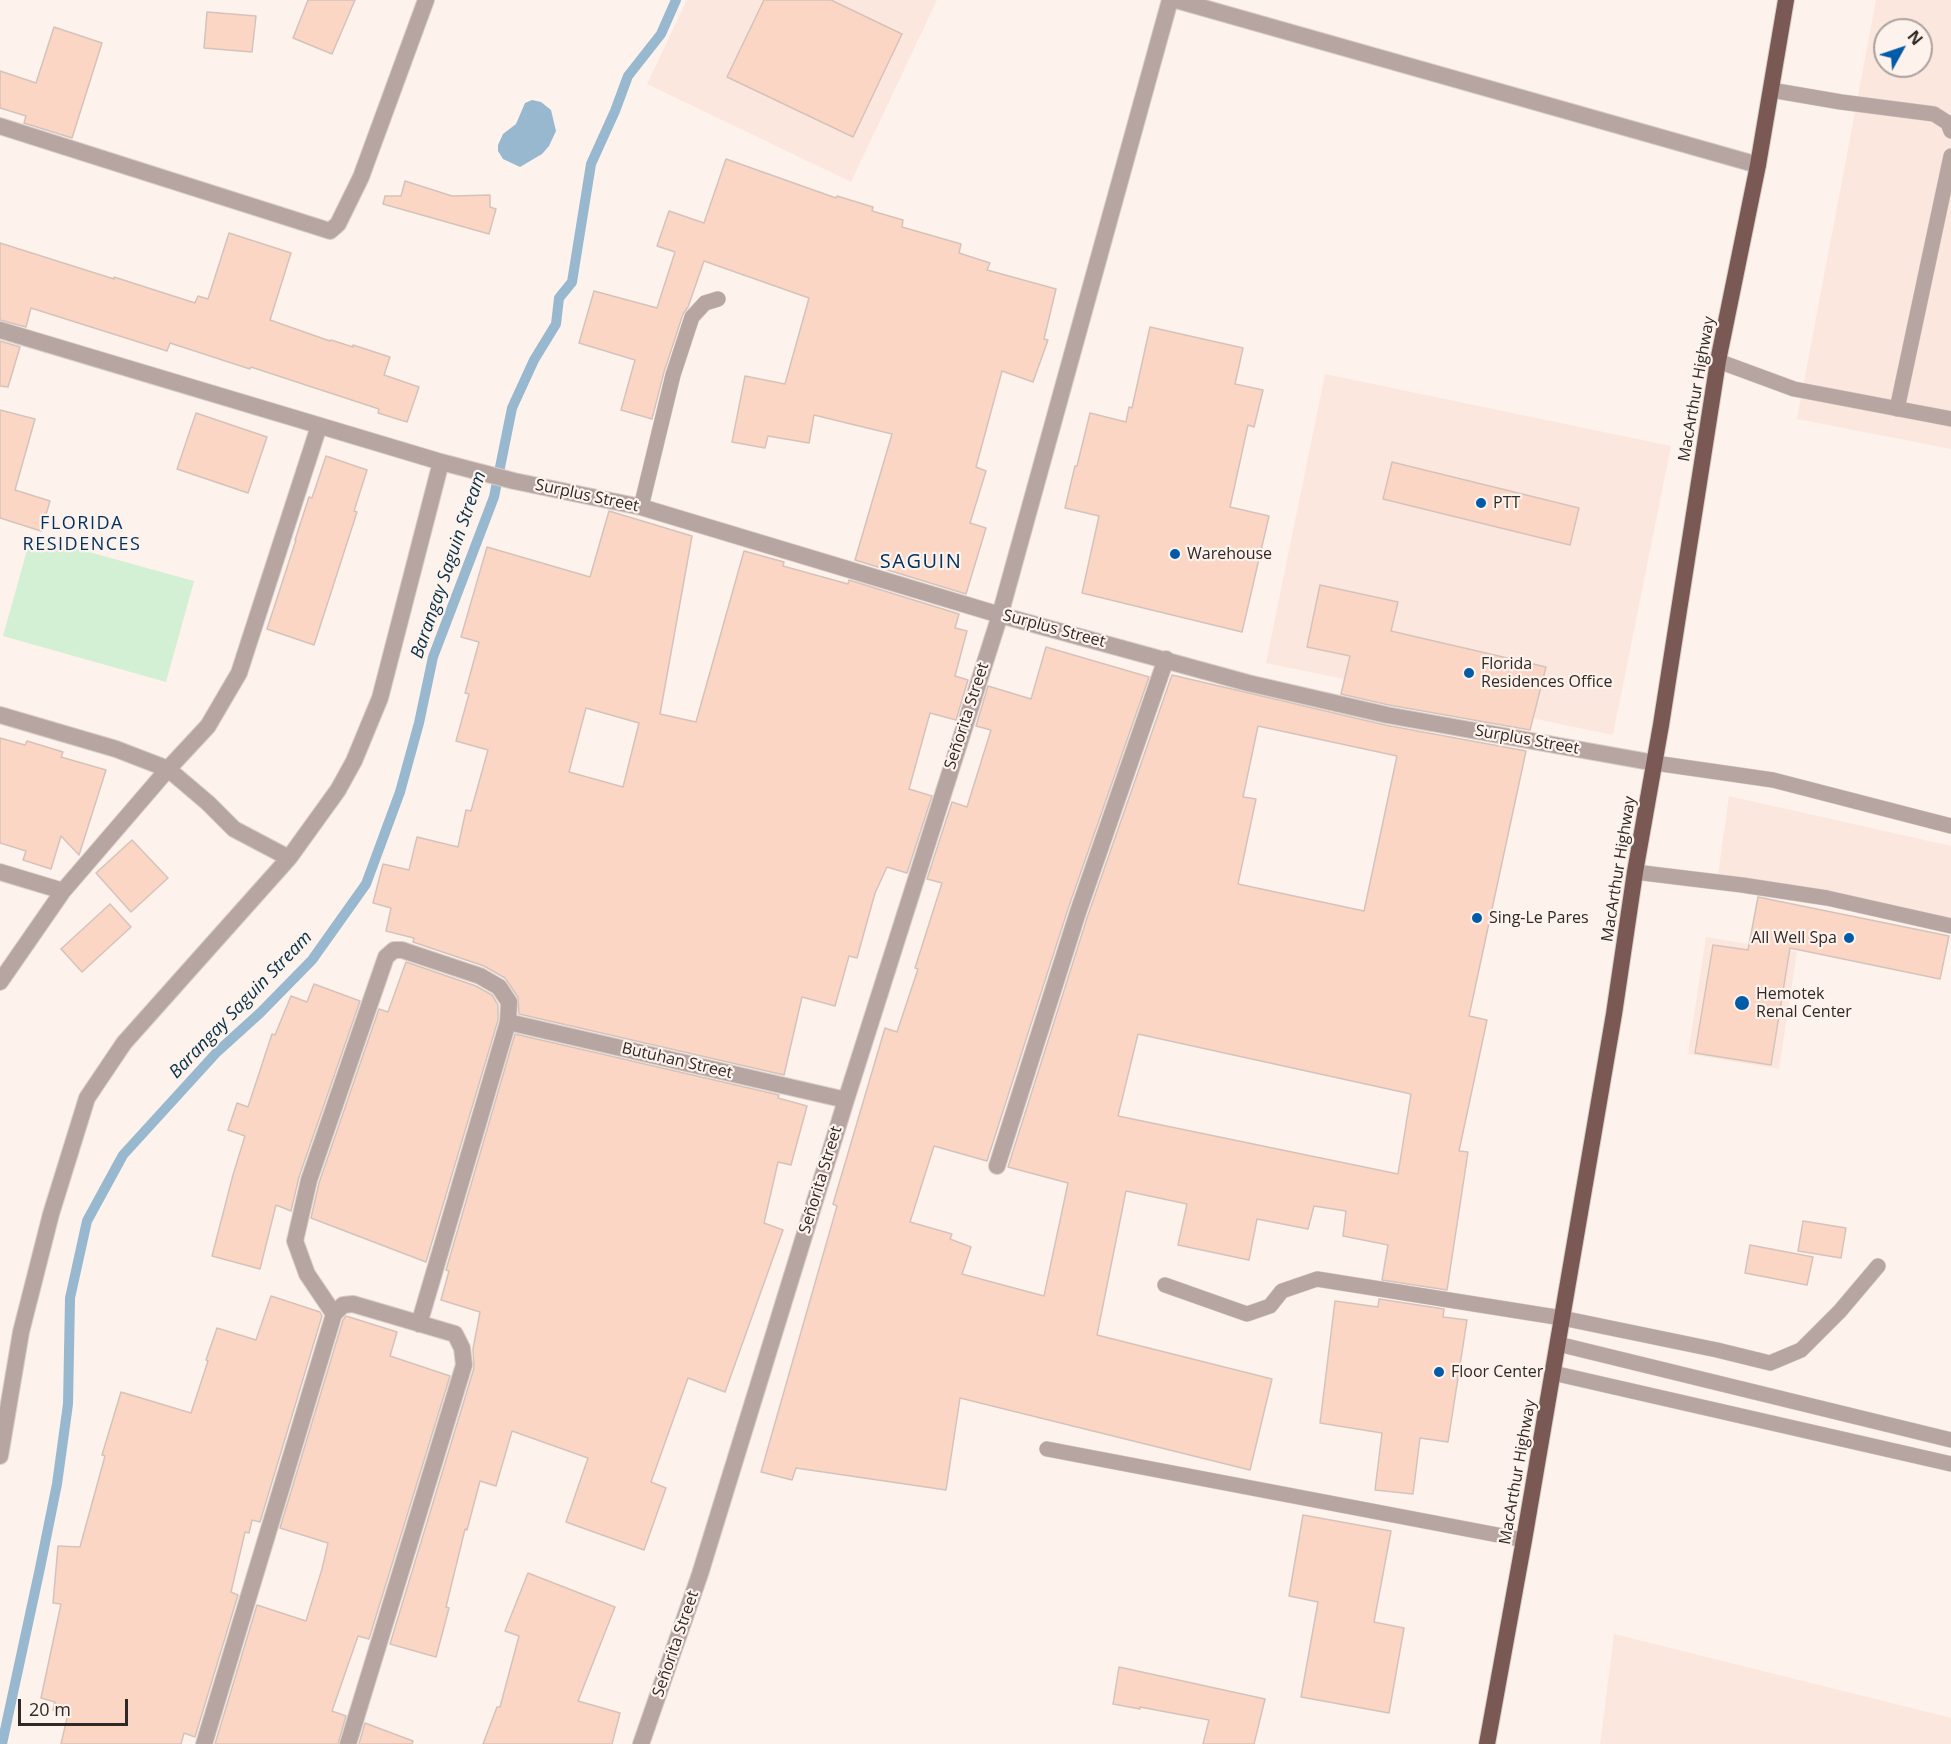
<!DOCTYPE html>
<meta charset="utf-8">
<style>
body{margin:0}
#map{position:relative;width:1951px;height:1744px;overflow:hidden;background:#fdf2ec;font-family:"Open Sans",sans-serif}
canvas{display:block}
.north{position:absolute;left:1873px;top:18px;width:60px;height:60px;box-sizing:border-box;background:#fdf2ec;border:2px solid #aba29d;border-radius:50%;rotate:50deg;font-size:16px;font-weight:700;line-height:24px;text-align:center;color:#302926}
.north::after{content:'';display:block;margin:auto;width:21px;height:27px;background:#025ba8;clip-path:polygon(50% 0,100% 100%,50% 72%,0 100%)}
.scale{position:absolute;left:18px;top:1699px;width:110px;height:27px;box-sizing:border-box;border:3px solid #302926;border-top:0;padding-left:8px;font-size:18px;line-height:21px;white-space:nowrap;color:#302926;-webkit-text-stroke:4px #fdf2ec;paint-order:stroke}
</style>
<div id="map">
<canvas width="1951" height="1744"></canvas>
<div class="north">N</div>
<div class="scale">20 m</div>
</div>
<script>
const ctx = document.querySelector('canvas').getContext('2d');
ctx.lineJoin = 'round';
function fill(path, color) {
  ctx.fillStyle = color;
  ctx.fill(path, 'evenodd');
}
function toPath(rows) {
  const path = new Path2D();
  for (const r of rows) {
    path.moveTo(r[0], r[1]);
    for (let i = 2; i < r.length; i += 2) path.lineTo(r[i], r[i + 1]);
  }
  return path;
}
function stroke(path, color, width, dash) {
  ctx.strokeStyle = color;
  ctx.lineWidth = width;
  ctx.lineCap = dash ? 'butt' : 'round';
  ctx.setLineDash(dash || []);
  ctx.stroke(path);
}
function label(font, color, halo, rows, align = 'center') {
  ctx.font = font + ' "Open Sans",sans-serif';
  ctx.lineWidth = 4.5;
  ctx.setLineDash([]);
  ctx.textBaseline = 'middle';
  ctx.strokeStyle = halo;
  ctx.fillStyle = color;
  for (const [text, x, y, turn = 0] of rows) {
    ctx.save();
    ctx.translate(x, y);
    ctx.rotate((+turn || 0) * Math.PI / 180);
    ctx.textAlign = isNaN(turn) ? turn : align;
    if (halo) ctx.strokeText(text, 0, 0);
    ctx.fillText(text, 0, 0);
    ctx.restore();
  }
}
fill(toPath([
 [687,0,937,0,851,182,647,84],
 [1876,0,1951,0,1951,449,1797,419],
 [1885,30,1921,30,1921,66,1885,66],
 [1325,374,1671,446,1613,735,1266,663],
 [1729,796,1951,846,1951,929,1718,875],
 [1706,937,1797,952,1779,1069,1688,1054],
 [1614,1634,1951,1718,1951,1744,1600,1744]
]), '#fce7de');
fill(toPath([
 [31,536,194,581,166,682,3,636]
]), '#d3efd4');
fill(toPath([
 [532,100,541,102,551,110,556,131,549,146,542,154,520,167,503,159,498,151,498,145,503,134,516,124,525,103]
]), '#98b8cf');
stroke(toPath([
 [2,1744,40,1568,57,1484,68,1404,70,1298,87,1221,123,1155,217,1052,260,1013,312,960,366,884,400,792,419,723,433,657,494,497,512,408,534,360,556,324,559,298,572,282,591,164,615,111,628,76,661,34,676,0]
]), '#98b8cf', 10);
const building = toPath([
 [308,0,355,0,332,54,293,38,308,0],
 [764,0,831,0,902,34,853,137,727,77,764,0],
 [207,12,256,16,252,52,204,48,207,12],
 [54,27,102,43,72,138,24,123,26,116,0,108,0,71,36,83,54,27],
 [726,159,836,198,837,196,873,207,872,211,903,220,902,227,961,244,959,253,990,263,987,270,1056,289,1044,339,1048,340,1033,382,1002,371,976,467,986,471,970,523,986,528,966,594,855,560,892,434,814,415,809,443,768,436,765,448,732,442,745,376,785,384,809,298,704,261,688,307,683,314,664,372,652,419,621,410,635,360,579,343,594,291,657,308,675,252,657,246,669,211,704,223,726,159],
 [405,181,452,196,490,195,490,207,496,209,489,234,383,204,385,196,401,196,405,181],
 [229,233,291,253,270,320,330,341,331,340,353,347,353,345,390,357,384,375,419,387,407,422,378,413,379,409,251,367,250,369,170,343,167,351,31,308,26,327,0,320,0,243,114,279,114,277,195,303,198,296,208,299,229,233],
 [1150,327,1243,348,1235,384,1263,390,1254,427,1248,425,1230,507,1269,516,1242,632,1082,593,1099,516,1065,508,1075,466,1077,466,1090,413,1126,422,1129,407,1132,408,1150,327],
 [0,341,20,347,8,387,0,386,0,341],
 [0,410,35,419,15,490,50,501,41,531,0,518,0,410],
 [196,413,267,437,248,493,177,469,196,413],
 [326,456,367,470,354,511,357,512,314,645,267,629,296,540,295,540,309,497,312,498,326,456],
 [1392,462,1579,508,1570,545,1383,499,1392,462],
 [609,511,692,536,660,714,696,722,744,551,784,562,783,566,848,584,849,580,959,614,955,628,967,631,955,676,968,680,956,720,930,713,909,789,932,796,907,873,887,867,875,893,857,958,849,956,835,1006,802,997,784,1075,519,1014,518,997,505,978,484,966,413,942,414,938,386,931,391,908,373,903,383,864,409,870,417,837,458,847,466,810,471,811,488,750,456,741,469,694,465,693,479,642,461,637,487,547,590,577,609,511],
 [586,708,639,723,623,787,569,772,586,708],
 [1320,585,1398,602,1391,631,1546,667,1530,730,1389,705,1341,694,1350,656,1307,647,1320,585],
 [1046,647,1149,677,1068,909,987,1161,934,1146,910,1222,952,1234,950,1239,971,1247,962,1274,1044,1296,1068,1183,1008,1167,1088,915,1172,675,1385,725,1526,751,1469,1016,1487,1020,1459,1151,1468,1152,1447,1290,1382,1280,1388,1245,1343,1236,1346,1211,1314,1206,1308,1229,1257,1219,1249,1260,1178,1245,1187,1204,1126,1191,1097,1335,1272,1379,1250,1470,960,1398,946,1490,796,1468,792,1480,761,1472,837,1206,833,1204,885,1028,897,1032,918,969,915,968,942,883,927,879,952,802,967,807,991,730,976,726,988,686,1031,699,1046,647],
 [1258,726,1397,756,1364,911,1238,884,1256,799,1243,797,1258,726],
 [1138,1034,1411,1094,1398,1174,1118,1116,1138,1034],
 [0,738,25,745,27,741,63,752,61,757,106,770,79,855,61,836,51,869,23,860,26,851,0,843,0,738],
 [132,840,168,878,131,912,96,873,132,840],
 [1758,897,1949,936,1940,979,1790,948,1771,1065,1695,1053,1713,945,1748,950,1758,897],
 [110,904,131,927,82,972,61,949,110,904],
 [406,962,476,986,492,995,498,1005,498,1020,426,1262,311,1218,319,1183,379,1009,388,1012,406,962],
 [314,984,360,1001,299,1177,291,1211,276,1205,260,1269,212,1256,233,1175,245,1136,228,1130,237,1103,248,1107,272,1034,275,1035,291,996,307,1002,314,984],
 [515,1034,779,1095,778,1098,807,1106,791,1165,778,1162,764,1223,783,1230,725,1392,688,1378,651,1482,666,1488,644,1550,566,1522,588,1458,512,1431,496,1486,480,1481,467,1530,465,1529,446,1607,449,1608,436,1657,390,1644,474,1368,473,1349,480,1312,441,1300,449,1271,446,1270,515,1034],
 [1803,1221,1846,1228,1841,1258,1798,1251,1803,1221],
 [1750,1245,1813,1257,1807,1285,1745,1273,1750,1245],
 [271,1296,320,1312,322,1316,260,1522,252,1520,249,1533,245,1532,231,1592,238,1595,195,1737,184,1733,181,1744,61,1744,68,1714,53,1710,55,1702,41,1698,61,1604,53,1603,58,1546,80,1547,105,1456,102,1455,121,1392,191,1413,208,1361,206,1360,217,1328,256,1340,271,1296],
 [1379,1299,1444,1309,1443,1317,1467,1320,1448,1442,1420,1438,1413,1494,1375,1490,1382,1433,1320,1423,1335,1301,1378,1307,1379,1299],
 [346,1316,397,1332,390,1356,450,1376,369,1639,358,1636,332,1711,346,1716,338,1744,215,1744,257,1605,306,1621,322,1569,328,1543,280,1528,343,1320,346,1316],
 [1303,1515,1391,1531,1374,1622,1404,1628,1389,1713,1301,1697,1318,1602,1289,1596,1303,1515],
 [528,1573,615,1607,578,1701,620,1713,612,1744,483,1744,497,1707,500,1707,519,1636,505,1631,528,1573],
 [1119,1667,1265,1699,1254,1744,1203,1744,1209,1720,1140,1707,1140,1709,1113,1704,1119,1667],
 [365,1723,413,1741,412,1744,359,1744,365,1723]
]);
fill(building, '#fbd6c4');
stroke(building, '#d5c3bb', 1.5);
const service = toPath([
 [1771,90,1841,102,1934,114,1948,123,1951,131],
 [1718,361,1794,389,1951,419],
 [1897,409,1951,156],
 [641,507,673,375,692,317,705,303,718,299],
 [1655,763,1773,780,1951,826],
 [1635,872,1742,885,1827,898,1951,926],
 [1165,1285,1247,1314,1270,1306,1282,1291,1317,1279,1562,1318,1717,1350,1770,1363,1801,1350,1840,1311,1878,1266],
 [1558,1344,1951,1440],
 [1553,1373,1951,1464],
 [1047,1449,1524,1540]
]);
const minor = toPath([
 [1176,0,1758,165],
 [0,126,330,231,338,224,361,177,426,0],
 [0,330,441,462,514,481,641,507,1000,615,1248,683,1387,715,1655,763],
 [0,715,116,749,168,769,208,803,234,829,289,858,338,790,354,761,380,698,441,462],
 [0,872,63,891,168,769,208,726,239,673,319,426],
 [0,982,63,891],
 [508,1022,846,1100],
 [997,1166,1078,912,1166,659],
 [334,1314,307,1274,295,1241,309,1180,386,957,394,950,402,950,480,976,499,987,509,1002,508,1022,419,1324],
 [0,1456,21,1332,51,1214,87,1098,124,1043,289,858],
 [204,1744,334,1314,343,1305,353,1304,455,1334,462,1348,464,1365,348,1744],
 [641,1744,700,1574,846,1100,1000,615,1170,0]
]);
const trunk = toPath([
 [1487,1744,1524,1540,1614,1014,1635,872,1661,725,1718,361,1758,165,1786,0]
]);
stroke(service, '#d8cec8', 16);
stroke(minor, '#d8cec8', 18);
stroke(trunk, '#d8cec8', 18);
stroke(service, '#b7a5a2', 15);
stroke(minor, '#b7a5a2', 16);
stroke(trunk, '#7a5853', 16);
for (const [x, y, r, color] of [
 [1481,503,6,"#025ba8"],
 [1175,554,6,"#025ba8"],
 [1469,673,6,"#025ba8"],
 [1477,918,6,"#025ba8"],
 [1849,938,6,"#025ba8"],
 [1742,1003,8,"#025ba8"],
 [1439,1372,6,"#025ba8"]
]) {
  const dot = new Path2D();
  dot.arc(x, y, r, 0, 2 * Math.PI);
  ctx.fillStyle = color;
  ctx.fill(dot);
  stroke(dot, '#fdf2ec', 2);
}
label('16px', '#302926', '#fdf2ec', [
 ["MacArthur Highway",1697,389,-80],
 ["Surplus Street",587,496,12],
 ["Surplus Street",1054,629,15],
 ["Señorita Street",967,716,-72],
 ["Surplus Street",1527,740,10],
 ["MacArthur Highway",1619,869,-81],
 ["Butuhan Street",677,1061,13],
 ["Señorita Street",821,1180,-73],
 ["MacArthur Highway",1518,1472,-80],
 ["Señorita Street",676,1644,-71]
]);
label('16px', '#302926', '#fdf2ec', [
 ["PTT",1493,503],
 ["Warehouse",1187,554],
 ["Florida",1481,664],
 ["Residences Office",1481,682],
 ["Sing-Le Pares",1489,918],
 ["All Well Spa",1837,938,"right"],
 ["Hemotek",1756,994],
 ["Renal Center",1756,1012],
 ["Floor Center",1451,1372]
], 'left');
ctx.letterSpacing = '1.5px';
label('18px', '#003263', '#fdf2ec', [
 ["FLORIDA",82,524],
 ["RESIDENCES",82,545]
]);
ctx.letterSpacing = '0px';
label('italic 18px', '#063149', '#fdf2ec', [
 ["Barangay Saguin Stream",449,565,-71],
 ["Barangay Saguin Stream",241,1005,-46]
]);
ctx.letterSpacing = '1.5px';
label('20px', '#003263', '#fdf2ec', [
 ["SAGUIN",921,562]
]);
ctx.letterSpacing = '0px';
</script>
